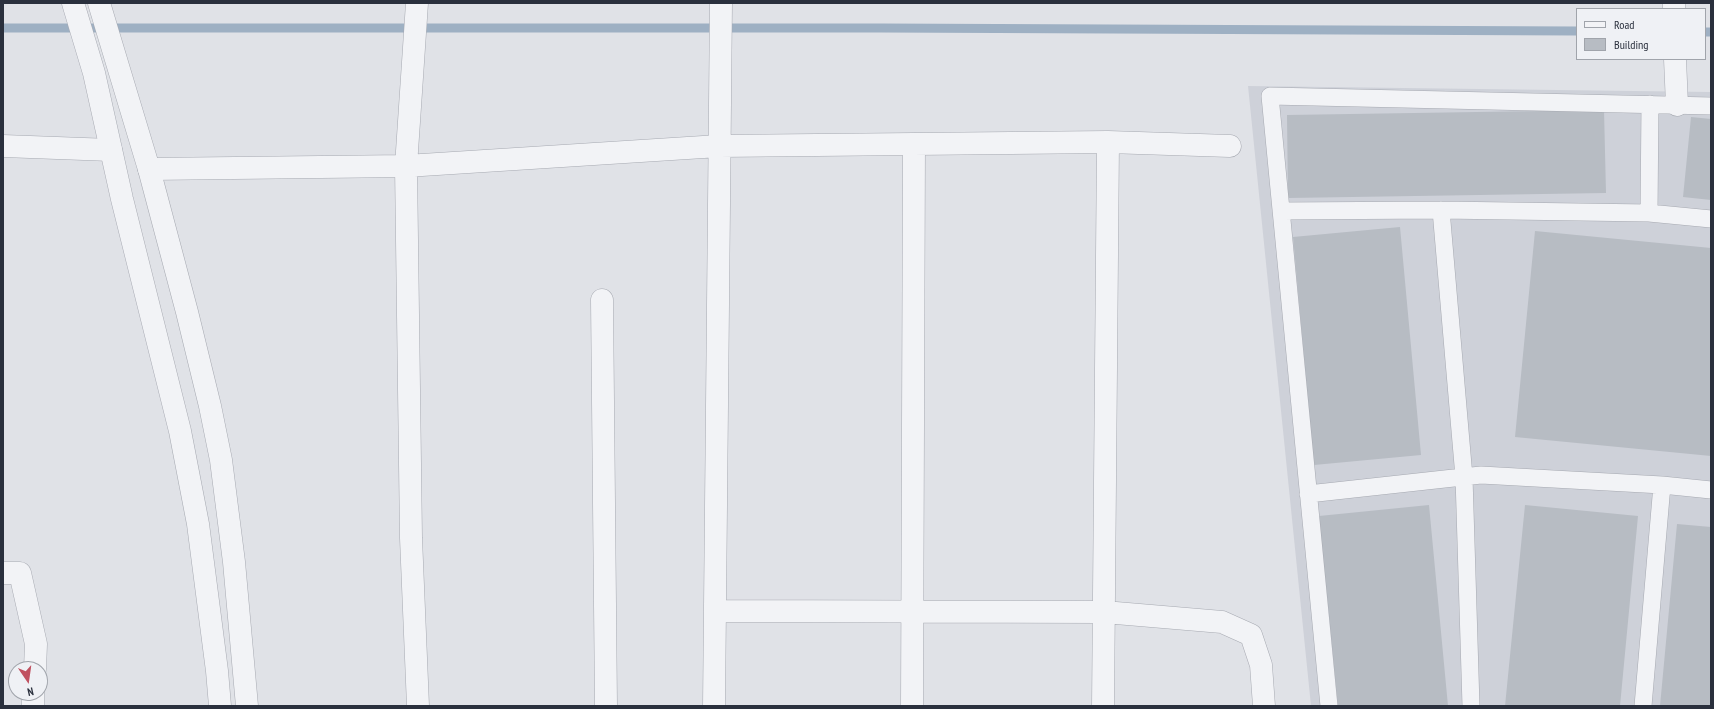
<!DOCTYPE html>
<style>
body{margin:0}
#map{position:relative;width:1714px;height:709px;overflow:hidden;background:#e0e2e7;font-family:"PT Sans Narrow",sans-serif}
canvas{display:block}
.frame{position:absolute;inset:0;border:4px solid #2a303d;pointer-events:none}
.legend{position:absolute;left:1576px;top:8px;width:130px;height:52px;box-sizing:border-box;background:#eff1f5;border:1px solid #a0a4ab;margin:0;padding:5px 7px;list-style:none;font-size:12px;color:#2a303d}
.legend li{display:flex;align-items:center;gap:8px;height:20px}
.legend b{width:20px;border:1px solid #a0a4ab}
.north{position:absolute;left:8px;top:661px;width:40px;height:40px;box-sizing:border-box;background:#eff1f5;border:1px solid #a0a4ab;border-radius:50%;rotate:167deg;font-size:11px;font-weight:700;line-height:16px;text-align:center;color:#2a303d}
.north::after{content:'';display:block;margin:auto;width:14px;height:18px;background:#c05160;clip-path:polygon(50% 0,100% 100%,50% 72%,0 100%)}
</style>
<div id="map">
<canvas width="1714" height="709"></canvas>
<div class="frame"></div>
<ul class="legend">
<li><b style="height:5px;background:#f2f3f6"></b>Road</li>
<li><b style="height:11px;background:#b7bcc3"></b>Building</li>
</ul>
<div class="north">N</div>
</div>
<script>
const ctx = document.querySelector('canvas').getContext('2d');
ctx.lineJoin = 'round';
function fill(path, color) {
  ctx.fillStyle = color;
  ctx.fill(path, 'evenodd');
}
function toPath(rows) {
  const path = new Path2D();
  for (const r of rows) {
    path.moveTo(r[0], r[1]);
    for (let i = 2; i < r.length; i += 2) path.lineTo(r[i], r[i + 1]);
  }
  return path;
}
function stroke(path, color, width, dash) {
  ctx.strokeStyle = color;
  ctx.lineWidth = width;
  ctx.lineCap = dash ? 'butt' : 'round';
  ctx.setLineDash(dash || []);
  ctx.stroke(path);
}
fill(toPath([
 [1248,86,1711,92,1711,706,1311,706]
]), '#ced1d9');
stroke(toPath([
 [3,28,881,28,1577,31],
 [1705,32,1711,32]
]), '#9eb0c3', 9);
fill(toPath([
 [1604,110,1606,193,1288,198,1287,115],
 [1691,117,1711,119,1711,200,1683,197],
 [1400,227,1421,455,1314,465,1293,237],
 [1535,231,1711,248,1711,456,1515,437],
 [1429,505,1448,706,1338,706,1319,516],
 [1525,505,1638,516,1620,706,1505,706],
 [1677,524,1711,527,1711,706,1660,706]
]), '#b7bcc3');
const service = toPath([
 [1441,210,1464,477,1471,706],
 [1281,211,1441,210,1649,213,1711,219],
 [1649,213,1650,104],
 [1308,494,1481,475,1662,485,1711,490],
 [1329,706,1270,96,1711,106],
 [1643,706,1662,485]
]);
const minor = toPath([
 [417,3,406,166,411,538,418,706],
 [1674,3,1674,9],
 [1675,59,1677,105],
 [3,146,111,150],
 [149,169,406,166,719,146,1108,142,1230,146],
 [602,300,606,706],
 [3,573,20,573,36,644,35,669],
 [715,611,1104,612,1222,622,1251,635,1261,665,1264,706],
 [33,706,33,693],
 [714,706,721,3],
 [912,706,914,144],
 [1103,706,1108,142]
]);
const tertiary = toPath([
 [73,3,94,73,122,199,180,431,198,524,217,671,220,706],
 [99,3,149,169,187,312,210,406,221,460,234,562,247,706]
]);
stroke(service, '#a6a9b1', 18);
stroke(minor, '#a6a9b1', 23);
stroke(tertiary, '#a6a9b1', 23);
stroke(service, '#f2f3f6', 17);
stroke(minor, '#f2f3f6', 22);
stroke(tertiary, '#f2f3f6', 22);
</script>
